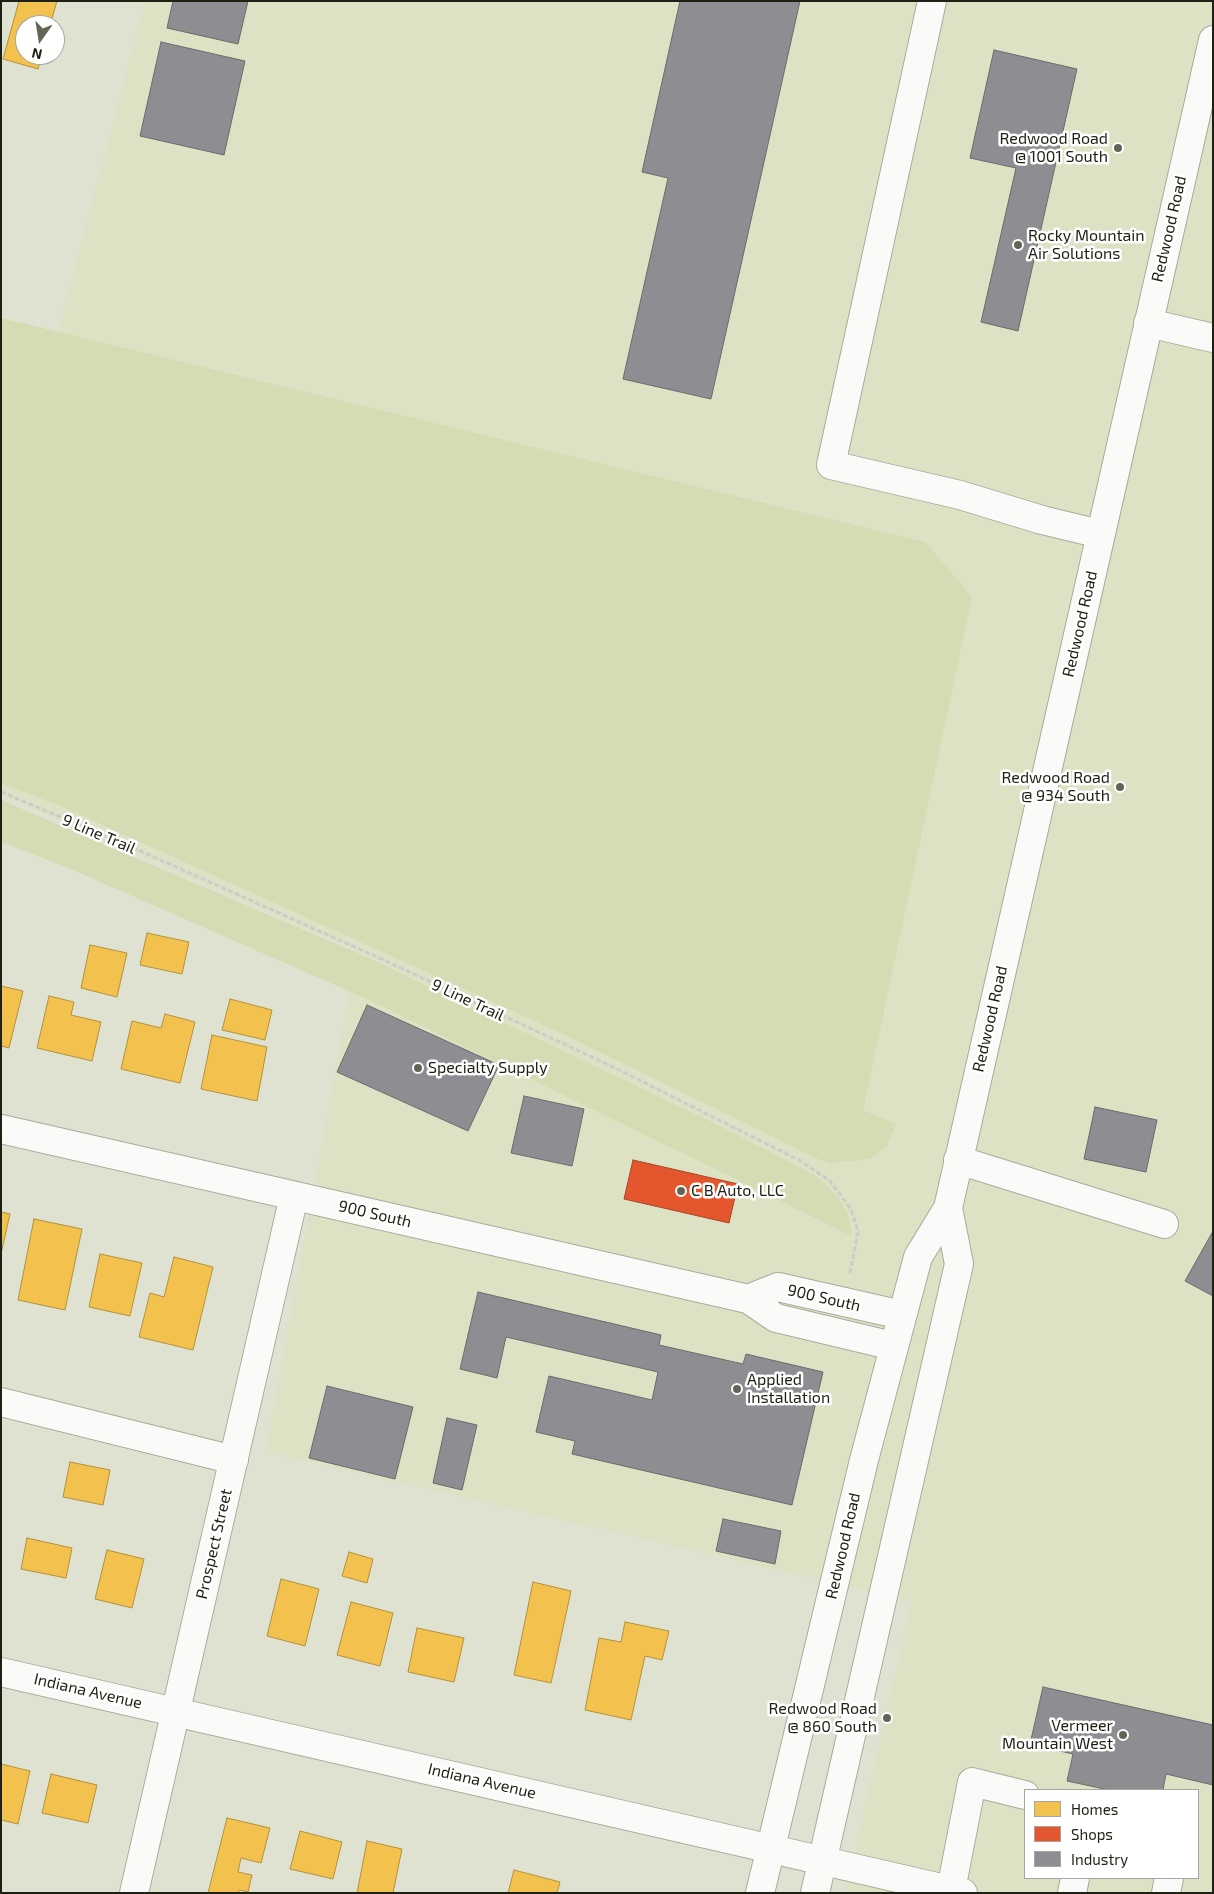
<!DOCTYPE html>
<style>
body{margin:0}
#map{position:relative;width:1214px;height:1894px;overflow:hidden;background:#e0e2d1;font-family:"Exo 2",sans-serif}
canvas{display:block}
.frame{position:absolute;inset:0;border:2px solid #1e2014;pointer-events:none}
.legend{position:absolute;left:1024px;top:1789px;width:175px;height:90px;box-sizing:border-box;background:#fff;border:1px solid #a5a6a1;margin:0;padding:6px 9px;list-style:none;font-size:15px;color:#1e2014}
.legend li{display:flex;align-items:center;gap:10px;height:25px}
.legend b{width:25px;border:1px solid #a5a6a1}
.north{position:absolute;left:15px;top:15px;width:50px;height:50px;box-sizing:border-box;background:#fff;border:1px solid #a5a6a1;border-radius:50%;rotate:193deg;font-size:14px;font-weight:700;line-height:20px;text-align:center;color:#1e2014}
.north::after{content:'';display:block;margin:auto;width:18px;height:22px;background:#626456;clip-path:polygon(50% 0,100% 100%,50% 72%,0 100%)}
</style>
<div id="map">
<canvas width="1214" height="1894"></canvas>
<div class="frame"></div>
<ul class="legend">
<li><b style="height:14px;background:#f2c14e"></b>Homes</li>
<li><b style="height:14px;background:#e4572e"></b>Shops</li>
<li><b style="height:14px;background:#8d8d92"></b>Industry</li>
</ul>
<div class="north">N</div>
</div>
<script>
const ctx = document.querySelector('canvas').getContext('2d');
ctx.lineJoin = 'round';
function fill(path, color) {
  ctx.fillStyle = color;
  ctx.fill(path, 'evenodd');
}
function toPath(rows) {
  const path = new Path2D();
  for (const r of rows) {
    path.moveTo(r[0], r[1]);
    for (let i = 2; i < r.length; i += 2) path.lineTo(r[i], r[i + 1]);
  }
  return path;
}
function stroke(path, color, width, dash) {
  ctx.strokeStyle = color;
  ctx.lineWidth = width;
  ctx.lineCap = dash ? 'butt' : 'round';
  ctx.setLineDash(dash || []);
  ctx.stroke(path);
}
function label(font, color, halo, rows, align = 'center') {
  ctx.font = font + ' "Exo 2",sans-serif';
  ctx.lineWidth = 5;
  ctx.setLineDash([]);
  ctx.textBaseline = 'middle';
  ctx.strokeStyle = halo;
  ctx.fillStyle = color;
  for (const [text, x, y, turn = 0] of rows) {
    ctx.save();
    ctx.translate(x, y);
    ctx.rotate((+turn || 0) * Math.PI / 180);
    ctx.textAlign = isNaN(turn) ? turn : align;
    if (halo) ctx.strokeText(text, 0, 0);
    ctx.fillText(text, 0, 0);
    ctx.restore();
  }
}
fill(toPath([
 [145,1,1213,1,1213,1893,845,1893,912,1601,266,1452,357,951,1,795,1,547],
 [1025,1790,1198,1790,1198,1878,1025,1878]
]), '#dde2c4');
fill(toPath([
 [1,318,925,542,972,597,863,1110,896,1124,887,1146,870,1159,831,1163,818,1159,563,1034,63,807,1,783],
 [1,800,369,958,718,1125,815,1175,836,1194,848,1215,852,1236,367,999,73,870,1,842]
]), '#d5dbb3');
const homes = toPath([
 [19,1,57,1,50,25,25,25,25,55,42,55,38,69,3,59,19,1],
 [147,933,189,942,182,974,140,965,147,933],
 [90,945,127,953,117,997,81,988,90,945],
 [1,986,23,991,9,1048,1,1046,1,986],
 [49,996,74,1002,71,1015,101,1022,92,1061,37,1048,49,996],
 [230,999,272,1010,265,1040,222,1030,230,999],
 [165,1014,195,1022,180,1083,121,1069,132,1021,161,1028,165,1014],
 [212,1035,267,1047,257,1101,201,1089,212,1035],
 [1,1212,10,1214,1,1254,1,1212],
 [34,1219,82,1229,65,1310,18,1300,34,1219],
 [100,1254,142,1263,130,1316,89,1307,100,1254],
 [174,1257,213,1267,193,1350,139,1337,150,1293,164,1297,174,1257],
 [70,1462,110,1470,103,1505,63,1497,70,1462],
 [27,1538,72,1548,66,1578,21,1569,27,1538],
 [107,1550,144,1559,132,1608,95,1599,107,1550],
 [349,1552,373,1559,367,1583,342,1576,349,1552],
 [281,1579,319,1589,305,1646,267,1636,281,1579],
 [533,1582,571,1591,551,1683,514,1675,533,1582],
 [351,1602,393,1613,380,1666,337,1655,351,1602],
 [625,1622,669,1631,662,1660,645,1656,631,1720,585,1710,599,1638,621,1642,625,1622],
 [417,1628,464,1638,454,1682,408,1672,417,1628],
 [1,1764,30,1771,18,1824,1,1820,1,1764],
 [51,1774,97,1785,88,1823,42,1813,51,1774],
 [227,1818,270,1828,261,1863,241,1858,238,1872,252,1875,248,1892,239,1890,238,1893,208,1893,227,1818],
 [300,1831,342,1842,333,1879,290,1869,300,1831],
 [367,1841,402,1849,393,1893,357,1893,367,1841],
 [514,1870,560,1882,557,1893,508,1893,514,1870]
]);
fill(homes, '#f2c14e');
stroke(homes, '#b2913d', 1);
const shops = toPath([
 [633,1160,738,1184,729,1223,624,1199,633,1160]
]);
fill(shops, '#e4572e');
stroke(shops, '#a94626', 1);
const industry = toPath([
 [173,1,248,1,238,44,167,28,173,1],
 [680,1,800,1,711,399,623,379,668,178,642,172,680,1],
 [161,42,245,61,224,155,140,136,161,42],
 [994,50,1077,69,1018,331,981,322,1016,168,970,158,994,50],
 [367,1005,499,1065,468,1131,337,1072,367,1005],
 [524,1096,584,1109,572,1166,511,1153,524,1096],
 [1095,1107,1157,1120,1146,1172,1084,1159,1095,1107],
 [1213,1231,1213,1296,1185,1281,1213,1231],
 [478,1292,661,1335,659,1345,743,1364,746,1354,823,1372,792,1505,572,1454,575,1441,536,1432,549,1376,652,1400,658,1372,506,1337,497,1378,460,1369,478,1292],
 [327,1386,413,1407,395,1479,309,1458,327,1386],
 [447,1418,477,1425,462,1490,433,1483,447,1418],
 [723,1519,781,1531,775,1564,716,1551,723,1519],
 [1043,1687,1213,1725,1213,1785,1166,1774,1163,1790,1109,1790,1067,1781,1073,1754,1030,1744,1043,1687]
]);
fill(industry, '#8d8d92');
stroke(industry, '#6c6c6c', 1);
const minor = toPath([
 [932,1,831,465,960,495,1042,520,1100,534],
 [1148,323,1213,338],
 [1,1129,748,1299,776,1318,893,1346],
 [958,1160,1164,1224],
 [748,1299,778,1287,902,1315],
 [1,1402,234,1460],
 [1,1672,963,1893],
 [951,1890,972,1782,1025,1795],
 [134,1893,294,1196],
 [1072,1893,1075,1878],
 [1166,1893,1169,1878]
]);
const major = toPath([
 [760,1893,864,1460,918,1257,948,1208,1213,40],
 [815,1893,959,1264,948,1208]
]);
stroke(minor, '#a9ab9d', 30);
stroke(major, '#a9ab9d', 30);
stroke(toPath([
 [1,792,116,840,375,956,609,1065,801,1161,830,1181,851,1209,858,1232,850,1273]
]), '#cccdc8', 3, [5, 2.5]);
stroke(minor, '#fafbf8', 28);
stroke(major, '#fafbf8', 28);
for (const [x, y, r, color] of [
 [1118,148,5,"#626456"],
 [1018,245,5,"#626456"],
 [1120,787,5,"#626456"],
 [418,1068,5,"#626456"],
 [681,1191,5,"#626456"],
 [737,1389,5,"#626456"],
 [887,1718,5,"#626456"],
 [1123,1735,5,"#626456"]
]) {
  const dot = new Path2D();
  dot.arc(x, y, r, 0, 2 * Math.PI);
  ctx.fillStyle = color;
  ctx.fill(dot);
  stroke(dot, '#fff', 2);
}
label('16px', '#1e2014', '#fff', [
 ["Redwood Road",1108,139],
 ["@ 1001 South",1108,157],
 ["Rocky Mountain",1028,236,"left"],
 ["Air Solutions",1028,254,"left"],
 ["Redwood Road",1110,778],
 ["@ 934 South",1110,796],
 ["Specialty Supply",428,1068,"left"],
 ["C B Auto, LLC",691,1191,"left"],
 ["Applied",747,1380,"left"],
 ["Installation",747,1398,"left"],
 ["Redwood Road",877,1709],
 ["@ 860 South",877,1727],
 ["Vermeer",1113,1726],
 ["Mountain West",1113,1744]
], 'right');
label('16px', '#1e2014', '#fff', [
 ["Redwood Road",1169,229,-77],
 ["Redwood Road",1080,624,-77],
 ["9 Line Trail",99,834,23],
 ["9 Line Trail",468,1000,25],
 ["Redwood Road",990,1019,-77],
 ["900 South",375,1214,13],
 ["900 South",824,1298,13],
 ["Prospect Street",214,1544,-77],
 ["Redwood Road",843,1546,-77],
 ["Indiana Avenue",88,1691,13],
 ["Indiana Avenue",482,1781,13]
]);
</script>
